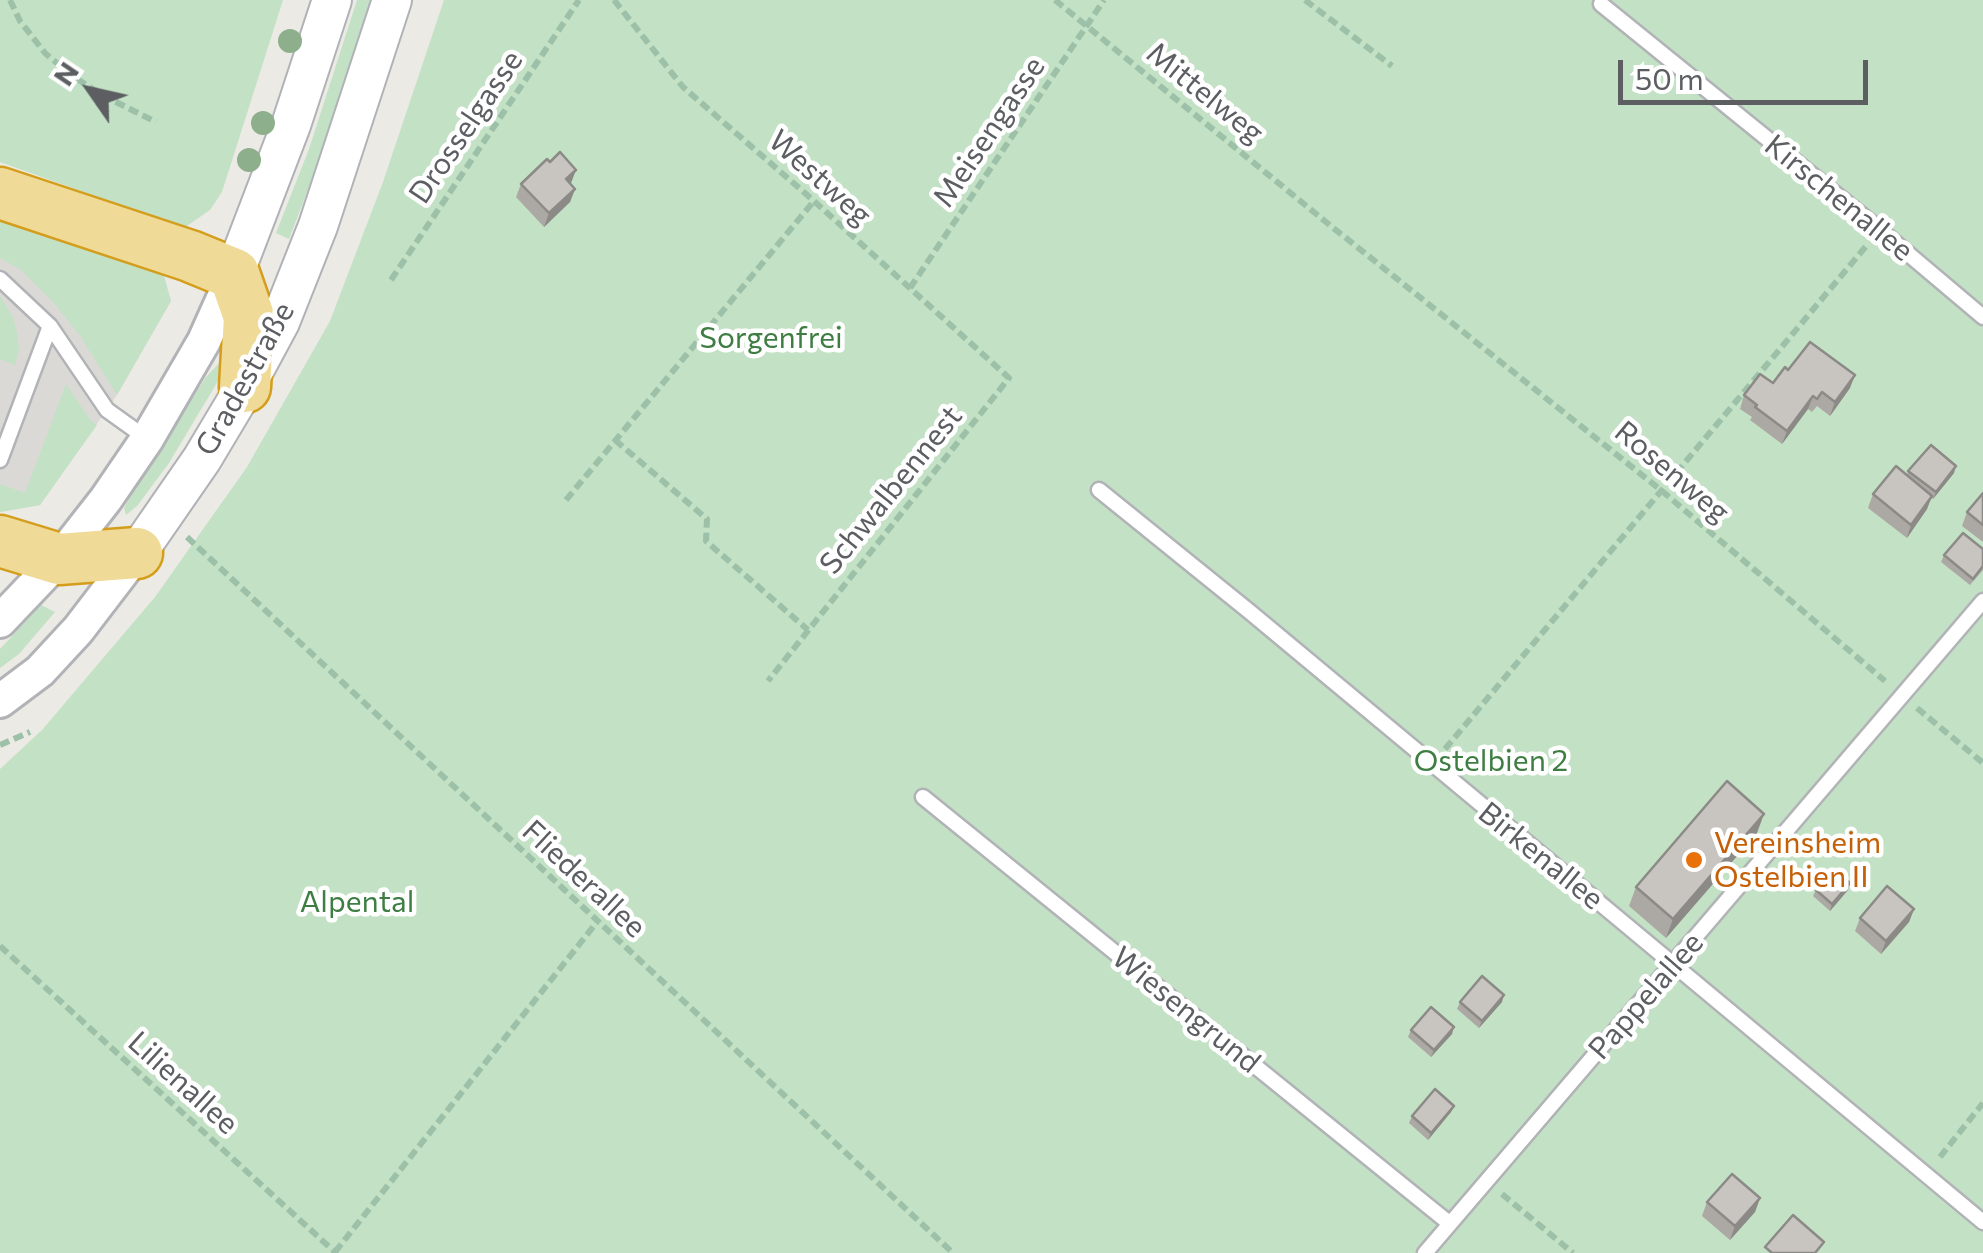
<!DOCTYPE html>
<meta charset="utf-8">
<style>
body{margin:0}
#map{position:relative;width:1983px;height:1253px;overflow:hidden;background:#eceae4;font-family:Commissioner,sans-serif}
canvas{display:block}
.north{position:absolute;left:40px;top:40px;width:100px;height:100px;-webkit-text-stroke:8px #fff;paint-order:stroke;rotate:304deg;font-size:28px;font-weight:700;line-height:40px;text-align:center;color:#5c5e62}
.north::after{content:'';display:block;margin:auto;width:35px;height:45px;background:#5c5e62;clip-path:polygon(50% 0,100% 100%,50% 72%,0 100%)}
.scale{position:absolute;left:1618px;top:60px;width:250px;height:45px;box-sizing:border-box;border:5px solid #5c5e62;border-top:0;padding-left:12px;font-size:30px;line-height:35px;white-space:nowrap;color:#5c5e62;-webkit-text-stroke:8px #fff;paint-order:stroke}
</style>
<div id="map">
<canvas width="1983" height="1253"></canvas>
<div class="north">N</div>
<div class="scale">50 m</div>
</div>
<script>
const ctx = document.querySelector('canvas').getContext('2d');
ctx.lineJoin = 'round';
function fill(path, color) {
  ctx.fillStyle = color;
  ctx.fill(path, 'evenodd');
}
function toPath(rows) {
  const path = new Path2D();
  for (const r of rows) {
    path.moveTo(r[0], r[1]);
    for (let i = 2; i < r.length; i += 2) path.lineTo(r[i], r[i + 1]);
  }
  return path;
}
function stroke(path, color, width, dash) {
  ctx.strokeStyle = color;
  ctx.lineWidth = width;
  ctx.lineCap = dash ? 'butt' : 'round';
  ctx.setLineDash(dash || []);
  ctx.stroke(path);
}
function label(font, color, halo, rows, align = 'center') {
  ctx.font = font + ' Commissioner,sans-serif';
  ctx.lineWidth = 9;
  ctx.setLineDash([]);
  ctx.textBaseline = 'middle';
  ctx.strokeStyle = halo;
  ctx.fillStyle = color;
  for (const [text, x, y, turn = 0] of rows) {
    ctx.save();
    ctx.translate(x, y);
    ctx.rotate((+turn || 0) * Math.PI / 180);
    ctx.textAlign = isNaN(turn) ? turn : align;
    if (halo) ctx.strokeText(text, 0, 0);
    ctx.fillText(text, 0, 0);
    ctx.restore();
  }
}
fill(toPath([
 [0,214,171,301,117,395,40,505,0,512]
]), '#dbd9d6');
fill(toPath([
 [0,0,283,0,222,192,210,210,184,228,0,162],
 [357,0,371,0,322,153,289,239,276,233,309,149],
 [444,0,1983,0,1983,1253,0,1253,0,769,42,730,155,597,247,467,330,321,383,182],
 [0,214,163,272,171,301,117,395,81,337,53,302,21,270,0,258],
 [0,296,13,317,17,333,19,349,15,365,0,359],
 [225,357,223,371,215,386,169,463,137,506,126,515,124,508,141,478,206,377],
 [66,384,90,420,97,425,40,505,0,512,0,484,25,493],
 [41,605,55,612,19,654,0,668,0,649]
]), '#c3e1c4');
const service = toPath([
 [1601,4,1880,230,1983,317],
 [0,279,50,326,107,410,146,438],
 [0,460,50,326],
 [1099,490,1250,612,1983,1222],
 [923,797,1449,1223],
 [1425,1253,1983,601]
]);
const tertiary = toPath([
 [0,621,59,559,106,499,147,439,204,341,234,274],
 [0,701,40,671,78,630,137,553]
]);
const secondary = toPath([
 [234,274,291,125,332,0],
 [137,553,202,459,245,387,280,322,318,226,392,0]
]);
const motorway = toPath([
 [0,193,190,256,234,274,249,317,245,387],
 [0,541,59,559,137,553]
]);
stroke(service, '#b1b3b7', 19);
stroke(tertiary, '#b1b3b7', 38);
stroke(secondary, '#b0b2b7', 42);
stroke(motorway, '#d49d1c', 55);
stroke(toPath([
 [10,0,20,21,45,53,71,75,102,95,156,122],
 [614,0,683,87,814,201,1009,378,768,681],
 [1055,0,1326,222,1662,491,1885,681],
 [1305,0,1392,66],
 [391,280,579,0],
 [910,288,1104,0],
 [615,440,707,519,706,541,808,630],
 [566,500,814,201],
 [187,537,953,1253],
 [1917,708,1983,763],
 [0,745,30,732],
 [1445,749,1867,245],
 [0,946,336,1253],
 [1940,1157,1983,1103],
 [1502,1194,1573,1253],
 [335,1252,597,922]
]), '#9dc1a8', 6, [10, 5]);
stroke(service, '#fff', 14);
stroke(tertiary, '#fff', 32);
stroke(secondary, '#fff', 38);
stroke(motorway, '#efda97', 50);
ctx.fillStyle = '#8daf8b';
for (const [x, y] of [
 [290,41],
 [263,123],
 [249,160]
]) {
  ctx.beginPath();
  ctx.arc(x, y, 12, 0, 2 * Math.PI);
  ctx.fill();
}
fill(toPath([
 [571,183,570,184,575,189,570,202,544,227,516,197,521,184],
 [1788,370,1850,388,1830,416,1817,406,1812,412,1808,409,1782,444,1750,420,1752,417,1740,409,1744,395,1773,383],
 [1908,471,1954,473,1933,499,1931,498,1927,509,1907,538,1868,508,1873,494,1907,475],
 [1983,493,1983,542,1962,526,1967,512],
 [1983,549,1983,570,1970,585,1941,562,1944,555],
 [1757,833,1666,938,1629,906,1636,887],
 [1816,890,1848,890,1830,911,1813,896],
 [1914,909,1909,922,1881,954,1855,931,1860,918],
 [1460,1002,1502,1002,1479,1028,1457,1009],
 [1411,1030,1452,1034,1431,1057,1408,1037],
 [1454,1106,1451,1112,1428,1140,1409,1123,1412,1116],
 [1760,1198,1755,1212,1730,1240,1702,1216,1707,1202]
]), '#aca9a5');
fill(toPath([
 [576,170,571,183,561,193,566,179],
 [575,189,570,202,544,227,549,213],
 [1855,375,1850,388,1830,416,1835,402],
 [1813,396,1808,409,1782,444,1787,431],
 [1956,466,1954,473,1933,499,1936,492],
 [1932,496,1927,509,1907,538,1911,525],
 [1764,814,1757,833,1666,938,1673,919],
 [1850,883,1848,890,1830,911,1832,904],
 [1914,909,1909,922,1881,954,1886,941],
 [1504,995,1502,1002,1479,1028,1482,1021],
 [1454,1027,1452,1034,1431,1057,1434,1050],
 [1454,1106,1451,1112,1428,1140,1431,1133],
 [1760,1198,1755,1212,1730,1240,1735,1226]
]), '#8c8a86');
const building = toPath([
 [560,152,576,170,566,179,575,189,549,213,521,184,547,159,550,162,560,152],
 [1810,342,1855,375,1835,402,1822,392,1817,399,1813,396,1787,431,1755,407,1757,405,1744,395,1760,374,1773,383,1785,367,1788,370,1810,342],
 [1931,445,1956,466,1936,492,1908,471,1931,445],
 [1896,466,1932,496,1911,525,1873,494,1896,466],
 [1983,493,1983,525,1967,512,1983,493],
 [1963,533,1983,549,1983,566,1973,579,1944,555,1963,533],
 [1727,781,1764,814,1673,919,1636,887,1727,781],
 [1834,869,1850,883,1832,904,1816,890,1834,869],
 [1887,886,1914,909,1886,941,1860,918,1887,886],
 [1482,976,1504,995,1482,1021,1460,1002,1482,976],
 [1431,1007,1454,1027,1434,1050,1411,1030,1431,1007],
 [1435,1089,1454,1106,1431,1133,1412,1116,1435,1089],
 [1732,1174,1760,1198,1735,1226,1707,1202,1732,1174],
 [1793,1215,1824,1242,1815,1253,1772,1253,1765,1247,1793,1215]
]);
fill(building, '#c8c5c0');
stroke(building, '#8c8a86', 2.5);
for (const [x, y, r, color] of [
 [1694,860,10,"#e8710a"]
]) {
  const dot = new Path2D();
  dot.arc(x, y, r, 0, 2 * Math.PI);
  ctx.fillStyle = color;
  ctx.fill(dot);
  stroke(dot, '#fff', 4);
}
label('30px', '#5c5e62', '#fff', [
 ["Mittelweg",1205,93,39],
 ["Drosselgasse",466,127,-56],
 ["Meisengasse",989,132,-56],
 ["Westweg",820,178,42],
 ["Kirschenallee",1839,198,39],
 ["Gradestraße",245,379,-61],
 ["Rosenweg",1672,472,40],
 ["Schwalbennest",891,490,-51],
 ["Birkenallee",1541,856,39],
 ["Fliederallee",584,879,43],
 ["Pappelallee",1646,996,-49],
 ["Wiesengrund",1186,1010,39],
 ["Lilienallee",183,1083,42]
]);
label('30px', '#3f7e43', '#fff', [
 ["Sorgenfrei",771,338],
 ["Ostelbien 2",1491,761],
 ["Alpental",357,902]
]);
label('30px', '#c56008', '#fff', [
 ["Vereinsheim",1714,843],
 ["Ostelbien II",1714,877]
], 'left');
</script>
